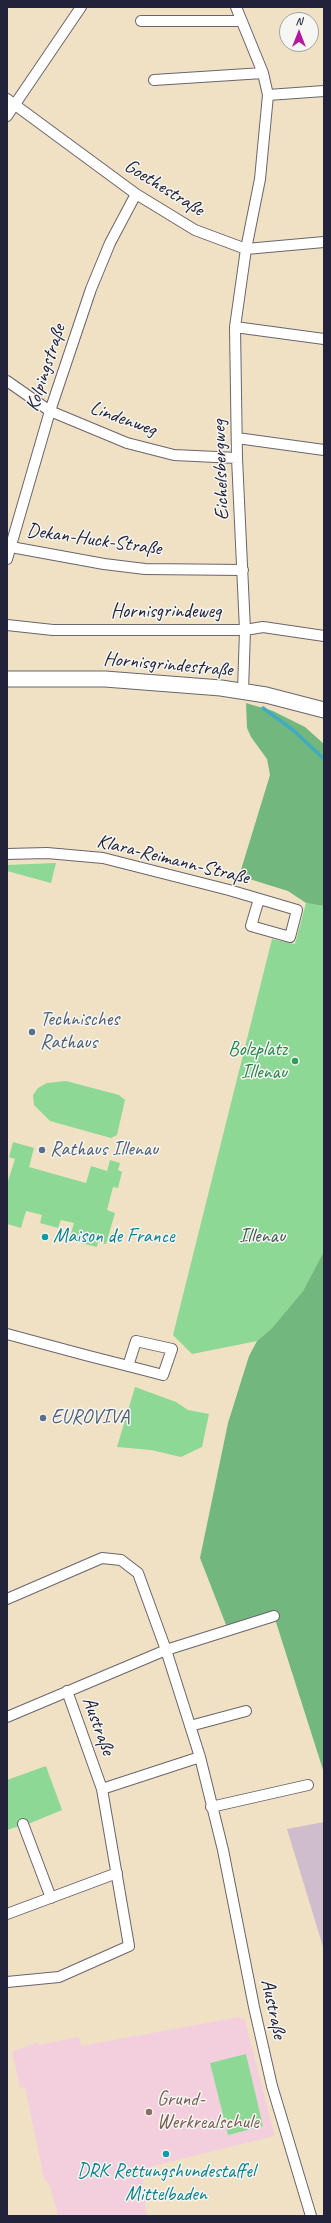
<!DOCTYPE html>
<meta charset="utf-8">
<style>
body{margin:0}
#map{position:relative;width:331px;height:2223px;overflow:hidden;background:#f0e1c5;font-family:Caveat,sans-serif}
canvas{display:block}
.frame{position:absolute;inset:0;border:8px solid #22223b;pointer-events:none}
.north{position:absolute;left:279px;top:12px;width:40px;height:40px;box-sizing:border-box;background:#f6f6f2;border:1px solid #a1a1a9;border-radius:50%;rotate:0deg;font-size:11px;font-weight:700;line-height:16px;text-align:center;color:#22223b}
.north::after{content:'';display:block;margin:auto;width:14px;height:18px;background:#b5179e;clip-path:polygon(50% 0,100% 100%,50% 72%,0 100%)}
</style>
<div id="map">
<canvas width="331" height="2223"></canvas>
<div class="frame"></div>
<div class="north">N</div>
</div>
<script>
const ctx = document.querySelector('canvas').getContext('2d');
ctx.lineJoin = 'round';
function fill(path, color) {
  ctx.fillStyle = color;
  ctx.fill(path, 'evenodd');
}
function toPath(rows) {
  const path = new Path2D();
  for (const r of rows) {
    path.moveTo(r[0], r[1]);
    for (let i = 2; i < r.length; i += 2) path.lineTo(r[i], r[i + 1]);
  }
  return path;
}
function stroke(path, color, width, dash) {
  ctx.strokeStyle = color;
  ctx.lineWidth = width;
  ctx.lineCap = dash ? 'butt' : 'round';
  ctx.setLineDash(dash || []);
  ctx.stroke(path);
}
function label(font, color, halo, rows, align = 'center') {
  ctx.font = font + ' Caveat,sans-serif';
  ctx.lineWidth = 3;
  ctx.setLineDash([]);
  ctx.textBaseline = 'middle';
  ctx.strokeStyle = halo;
  ctx.fillStyle = color;
  for (const [text, x, y, turn = 0] of rows) {
    ctx.save();
    ctx.translate(x, y);
    ctx.rotate((+turn || 0) * Math.PI / 180);
    ctx.textAlign = isNaN(turn) ? turn : align;
    if (halo) ctx.strokeText(text, 0, 0);
    ctx.fillText(text, 0, 0);
    ctx.restore();
  }
}
fill(toPath([
 [239,2017,245,2020,275,2136,153,2166,142,2178,147,2216,58,2216,50,2185,44,2179,25,2087,20,2088,12,2052,37,2042,40,2045,77,2037,80,2039,81,2046]
]), '#f3cfde');
fill(toPath([
 [324,1822,324,1950,287,1829]
]), '#cfbdce');
fill(toPath([
 [56,863,51,883,7,871,7,865],
 [306,903,324,906,324,1251,303,1291,272,1328,257,1341,192,1354,173,1335,272,939,295,944],
 [66,1081,119,1095,125,1100,117,1135,111,1138,50,1121,34,1105,33,1095,38,1088,47,1083],
 [13,1142,34,1148,29,1167,86,1183,91,1166,107,1171,110,1160,120,1163,118,1170,122,1172,118,1188,113,1187,107,1210,115,1213,106,1244,98,1242,97,1247,69,1240,74,1223,61,1220,58,1228,40,1223,42,1215,26,1211,21,1228,7,1224,7,1184,15,1159,9,1157],
 [135,1387,176,1402,188,1410,209,1414,202,1447,181,1457,151,1450,117,1447],
 [46,1766,62,1810,28,1824,26,1818,18,1820,20,1826,7,1830,7,1780],
 [246,2054,263,2126,228,2135,210,2063]
]), '#8dd894');
fill(toPath([
 [246,703,273,711,305,727,324,744,324,906,306,903,288,891,243,877,240,873,270,775,267,759,251,737,247,728],
 [324,1251,324,1773,274,1616,228,1630,200,1558,228,1423,249,1356,257,1341,272,1328,303,1291]
]), '#72b87e');
stroke(toPath([
 [263,708,293,730,324,759]
]), '#41acbf', 3.5);
const street = toPath([
 [236,7,263,73,268,95,260,179,246,249,235,327,237,458,245,630,243,691],
 [141,21,241,21],
 [154,80,263,73],
 [268,95,324,91],
 [7,99,136,194,195,230,246,249,324,242],
 [7,116,81,7],
 [235,327,324,339],
 [7,381,50,411,127,443,174,455,237,458],
 [237,438,324,450],
 [11,547,104,564,145,569,243,570],
 [7,559,50,411,91,289,110,243,136,194],
 [7,625,53,630,245,630,263,627,324,636],
 [7,854,47,853,103,858,229,890,297,910,290,937,251,926,259,899],
 [7,1334,85,1355,136,1368,163,1375,172,1349,136,1341,128,1366],
 [7,1599,102,1558,121,1560,138,1573,166,1650,200,1757,223,1850,254,2007,272,2086,311,2216],
 [7,1717,166,1650,274,1616],
 [190,1726,246,1711],
 [102,1789,200,1757],
 [211,1807,308,1785],
 [23,1824,51,1898],
 [7,1914,117,1873],
 [7,1982,59,1977,129,1946,102,1789,67,1691]
]);
const secondary = toPath([
 [7,679,105,679,221,688,266,695,324,710]
]);
stroke(street, '#6a656b', 12);
stroke(secondary, '#6a656b', 17);
stroke(street, '#fff', 10);
stroke(secondary, '#fff', 15);
for (const [x, y, r, color] of [
 [32,1032,4,"#5c6f8a"],
 [295,1061,4,"#2e9e5b"],
 [42,1150,4,"#5c6f8a"],
 [45,1237,4,"#0f9aa8"],
 [43,1418,4,"#5c6f8a"],
 [149,2112,4,"#8d6e63"],
 [166,2154,4,"#0f9aa8"]
]) {
  const dot = new Path2D();
  dot.arc(x, y, r, 0, 2 * Math.PI);
  ctx.fillStyle = color;
  ctx.fill(dot);
  stroke(dot, '#f6f6f2', 1.5);
}
label('20px', '#22223b', '#f6f6f2', [
 ["Goethestraße",164,188,32],
 ["Kolpingstraße",46,368,-72],
 ["Lindenweg",123,419,20],
 ["Eichelsbergweg",221,470,-92],
 ["Dekan-Huck-Straße",94,540,8],
 ["Hornisgrindeweg",166,612],
 ["Hornisgrindestraße",168,665,5],
 ["Klara-Reimann-Straße",173,860,14],
 ["Austraße",98,1726,70],
 ["Austraße",273,2009,78]
]);
label('20px', '#4e5e75', '#f6f6f2', [
 ["Technisches",40,1020],
 ["Rathaus",40,1043],
 ["Rathaus Illenau",50,1150],
 ["EUROVIVA",51,1418]
], 'left');
label('20px', '#27864d', '#f6f6f2', [
 ["Bolzplatz",287,1050],
 ["Illenau",287,1073]
], 'right');
label('20px', '#0d838f', '#f6f6f2', [
 ["Maison de France",53,1237],
 ["DRK Rettungshundestaffel",166,2172,"center"],
 ["Mittelbaden",166,2195,"center"]
], 'left');
label('20px', '#425956', '#f6f6f2', [
 ["Illenau",262,1237]
]);
label('20px', '#785e54', '#f6f6f2', [
 ["Grund-",157,2100],
 ["Werkrealschule",157,2123]
], 'left');
</script>
